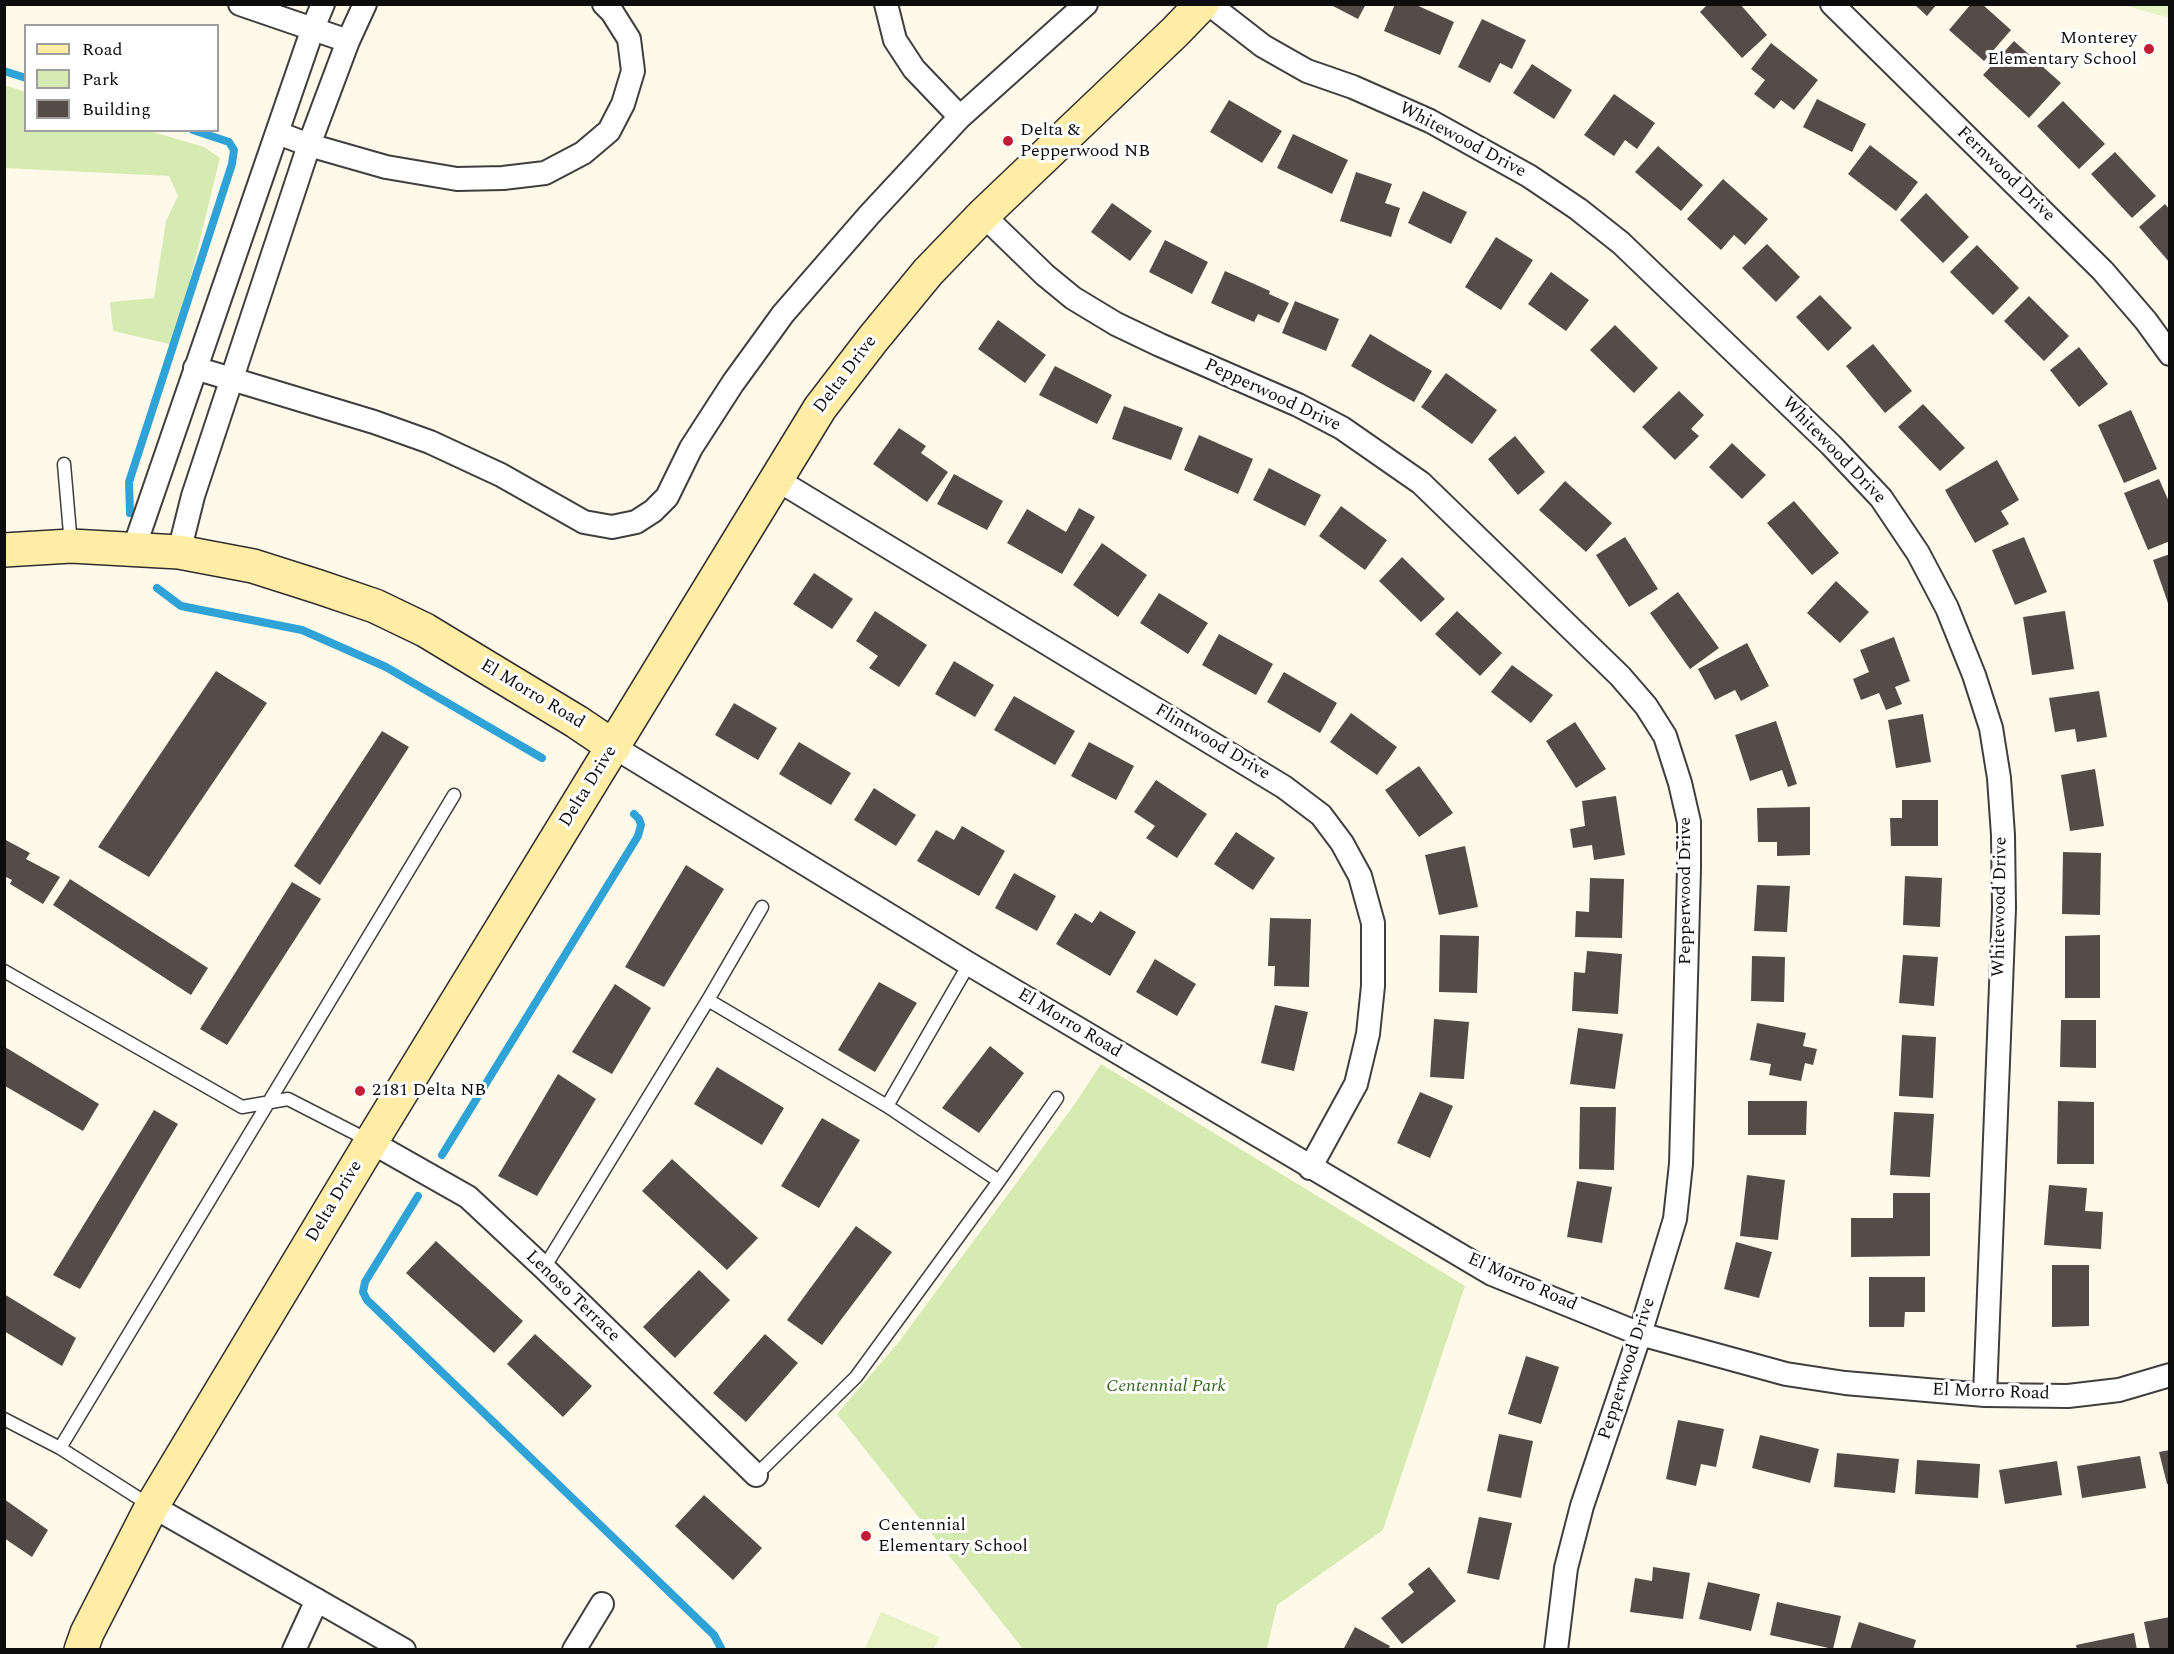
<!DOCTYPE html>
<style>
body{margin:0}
#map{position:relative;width:2174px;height:1654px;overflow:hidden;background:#fff9ea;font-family:Spectral,serif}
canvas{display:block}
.frame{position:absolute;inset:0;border:6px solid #0c0c0c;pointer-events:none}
.legend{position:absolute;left:24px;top:24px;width:195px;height:108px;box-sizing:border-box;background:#fff;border:2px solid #9e9e9e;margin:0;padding:8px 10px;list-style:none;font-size:18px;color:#0c0c0c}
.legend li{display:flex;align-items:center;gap:12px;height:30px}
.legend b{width:30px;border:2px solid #9e9e9e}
</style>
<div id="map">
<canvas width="2174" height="1654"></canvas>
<div class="frame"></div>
<ul class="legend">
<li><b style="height:8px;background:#ffeca5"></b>Road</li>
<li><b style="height:16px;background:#d5ebb2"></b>Park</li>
<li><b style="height:16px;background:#554b47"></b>Building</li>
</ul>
</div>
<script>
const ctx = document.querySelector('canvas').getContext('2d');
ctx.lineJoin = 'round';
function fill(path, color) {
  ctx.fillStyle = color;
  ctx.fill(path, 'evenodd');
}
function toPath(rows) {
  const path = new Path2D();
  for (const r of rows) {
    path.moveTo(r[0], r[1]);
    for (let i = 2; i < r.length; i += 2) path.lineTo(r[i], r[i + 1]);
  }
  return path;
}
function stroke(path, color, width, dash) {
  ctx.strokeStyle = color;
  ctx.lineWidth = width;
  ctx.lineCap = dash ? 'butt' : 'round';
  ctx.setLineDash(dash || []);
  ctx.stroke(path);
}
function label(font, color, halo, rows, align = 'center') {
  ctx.font = font + ' Spectral,serif';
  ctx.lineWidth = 6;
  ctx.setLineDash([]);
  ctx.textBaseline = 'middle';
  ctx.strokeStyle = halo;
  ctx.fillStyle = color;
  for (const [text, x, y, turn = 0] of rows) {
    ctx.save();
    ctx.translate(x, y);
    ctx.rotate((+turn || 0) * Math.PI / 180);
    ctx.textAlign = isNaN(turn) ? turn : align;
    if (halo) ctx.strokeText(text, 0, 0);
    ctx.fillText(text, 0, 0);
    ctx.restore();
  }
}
fill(toPath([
 [5,85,25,92,26,130,150,131,204,147,220,158,174,345,113,331,110,302,154,298,166,221,178,196,169,176,5,168],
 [1101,1064,1465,1286,1383,1530,1277,1605,1267,1649,1023,1649,837,1414,898,1343,1074,1105]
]), '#d5ebb2');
fill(toPath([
 [2124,5,2169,5,2169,17,2158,15],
 [881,1612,940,1637,934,1649,865,1649]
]), '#e7f2c4');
stroke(toPath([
 [4,71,26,78],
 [130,513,129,482,232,164,234,150,229,142,193,130],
 [157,588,181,606,302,630,386,667,542,758],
 [442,1155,638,836,641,825,639,819,634,814],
 [418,1196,365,1282,363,1292,367,1300,714,1635,722,1650]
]), '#2fa3d5', 8);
fill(toPath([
 [1329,4,1366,4,1358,19],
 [1395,4,1414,4,1454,22,1440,55,1384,31],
 [1708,4,1740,4,1767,35,1742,58,1700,12],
 [1914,4,1937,4,1927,16],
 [1971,4,1982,4,2011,30,1984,61,1949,30],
 [1482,19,1526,40,1512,69,1500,63,1490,83,1458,67],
 [2014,41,2061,83,2029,118,1983,75],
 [1771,43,1818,80,1794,110,1781,100,1774,109,1754,94,1765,80,1751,69],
 [1532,64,1572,90,1554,119,1513,93],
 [1614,94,1655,123,1637,149,1625,140,1614,156,1584,135],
 [1817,99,1866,124,1852,152,1803,127],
 [1229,100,1282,131,1262,163,1210,132],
 [2063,101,2105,144,2079,169,2037,126],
 [1293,134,1348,160,1332,194,1277,168],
 [1870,145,1918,182,1896,211,1848,174],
 [1658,146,1703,185,1681,211,1635,172],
 [2115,152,2156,196,2132,218,2091,174],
 [1356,172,1392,184,1385,203,1400,208,1391,237,1340,221],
 [1723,179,1768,219,1745,245,1734,235,1721,250,1687,219],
 [1423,191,1467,212,1451,244,1408,223],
 [1926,193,1969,237,1943,263,1900,220],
 [1112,203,1152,231,1130,261,1091,232],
 [2165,204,2170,210,2170,263,2139,227],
 [1496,237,1533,260,1501,310,1465,287],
 [1165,240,1208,262,1192,294,1149,272],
 [1767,244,1800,277,1776,302,1742,268],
 [1977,245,2019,288,1993,315,1950,272],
 [1225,271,1270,291,1269,294,1289,303,1279,323,1258,314,1254,322,1211,303],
 [1551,272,1589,300,1566,331,1528,304],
 [1820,295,1852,328,1828,351,1796,317],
 [2029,296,2069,336,2044,361,2004,321],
 [1295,301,1339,319,1326,351,1282,333],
 [998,320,1046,355,1025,383,978,349],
 [1615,325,1658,368,1634,393,1590,350],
 [1370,334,1432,371,1414,402,1351,366],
 [1873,344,1912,391,1885,413,1846,366],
 [2079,347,2108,384,2079,407,2050,370],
 [1055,366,1112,395,1097,424,1039,395],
 [1446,373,1497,410,1472,444,1421,407],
 [1679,391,1704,415,1691,429,1699,436,1675,460,1642,427],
 [1923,404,1965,448,1940,471,1898,427],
 [1124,406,1183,428,1171,460,1112,439],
 [2131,410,2157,469,2124,483,2098,425],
 [899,428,926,446,921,453,948,472,927,502,873,464],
 [1199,435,1253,459,1238,494,1184,470],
 [1515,436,1545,472,1518,495,1488,459],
 [1732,443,1766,475,1742,499,1709,467],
 [1997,460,2019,500,2001,511,2009,524,1975,543,1945,490],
 [1269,468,1321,495,1305,526,1253,500],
 [954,474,1003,501,987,530,937,504],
 [2159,479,2170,504,2170,541,2148,550,2124,493],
 [1565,481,1612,523,1586,552,1539,510],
 [1794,501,1839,553,1812,575,1767,523],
 [1341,506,1387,540,1365,570,1319,536],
 [1079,508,1095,517,1062,574,1007,543,1027,509,1066,532],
 [1625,537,1658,589,1629,607,1596,555],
 [2024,537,2047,592,2015,605,1992,550],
 [1102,543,1147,575,1118,617,1073,585],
 [2170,554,2170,606,2169,606,2153,560],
 [1402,557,1445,599,1421,622,1379,581],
 [814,573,853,599,832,629,793,604],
 [1836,581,1869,612,1840,643,1807,613],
 [1678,592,1719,648,1690,669,1650,613],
 [1159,593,1208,623,1188,654,1140,623],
 [875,611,927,645,899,687,869,668,878,656,856,641],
 [1457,611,1502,653,1480,676,1435,634],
 [2065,611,2074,669,2032,675,2023,617],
 [1219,634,1273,664,1256,695,1202,665],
 [1894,637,1910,681,1895,687,1902,704,1886,710,1879,693,1861,700,1853,679,1869,672,1860,650],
 [1747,643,1769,686,1741,701,1735,690,1715,700,1698,669],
 [954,661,994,685,975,717,935,694],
 [1512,665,1553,695,1531,723,1491,692],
 [216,671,267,703,149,877,98,847],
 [1284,672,1337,703,1320,733,1267,702],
 [2099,691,2107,737,2077,742,2075,729,2055,732,2049,698],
 [1014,696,1075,731,1055,765,994,730],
 [734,703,777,728,758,760,715,735],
 [1351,713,1397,747,1377,775,1330,742],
 [1923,714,1931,762,1896,768,1888,720],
 [1776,721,1797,784,1788,787,1782,770,1750,781,1735,735],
 [1575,722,1606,769,1576,788,1546,741],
 [382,731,409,747,320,885,294,866],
 [799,742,851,773,831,805,779,774],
 [1089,742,1134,766,1116,800,1071,776],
 [1419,766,1453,813,1419,837,1385,790],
 [2095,769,2104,826,2070,831,2061,775],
 [1156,780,1207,814,1177,858,1146,838,1155,826,1134,812],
 [874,788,916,815,896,846,854,820],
 [1616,796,1625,855,1594,860,1592,845,1573,848,1570,829,1585,826,1582,801],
 [1902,800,1938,800,1938,846,1891,846,1890,818,1902,818],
 [1810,807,1810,855,1777,856,1777,842,1758,842,1757,808],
 [962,826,1005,851,979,896,917,861,936,830,954,840],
 [1236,832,1275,858,1253,890,1214,864],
 [4,839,30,853,26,859,60,877,43,904,10,884,12,880,4,876],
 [1465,846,1478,907,1439,915,1425,855],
 [2063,852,2101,853,2100,915,2062,914],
 [686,865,724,889,664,987,625,967],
 [1014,873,1056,896,1037,931,995,908],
 [1905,876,1942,878,1940,927,1903,925],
 [1590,878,1624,879,1622,938,1575,937,1576,911,1589,912],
 [70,879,208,968,191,995,53,905],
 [292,882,321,899,227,1045,200,1029],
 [1757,885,1790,886,1787,932,1754,931],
 [1100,911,1136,932,1110,976,1056,944,1075,913,1092,923],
 [1270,918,1311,919,1309,987,1274,986,1275,966,1268,966],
 [1440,935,1479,936,1477,993,1439,992],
 [2100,935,2100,998,2065,998,2065,936],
 [1587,951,1622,954,1618,1014,1572,1011,1574,972,1585,973],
 [1903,955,1938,957,1934,1006,1899,1003],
 [1752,956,1785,957,1784,1002,1751,1001],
 [1155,959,1196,984,1177,1016,1136,992],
 [879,982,917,1003,875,1072,838,1050],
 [615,984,651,1008,612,1074,572,1052],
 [1275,1005,1308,1012,1294,1071,1261,1063],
 [1434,1019,1469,1022,1464,1079,1430,1077],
 [2061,1020,2096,1020,2096,1068,2060,1067],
 [1757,1023,1806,1033,1803,1046,1817,1049,1813,1065,1805,1063,1801,1081,1769,1075,1771,1064,1750,1060],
 [1578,1028,1623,1034,1615,1089,1570,1084],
 [1902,1035,1936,1037,1933,1098,1899,1096],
 [990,1046,1024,1073,979,1133,942,1108],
 [5,1047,99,1104,83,1131,5,1086],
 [717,1067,784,1108,762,1145,694,1104],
 [558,1074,596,1099,537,1196,498,1176],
 [1420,1092,1453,1106,1430,1158,1397,1143],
 [1748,1101,1807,1101,1806,1135,1748,1135],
 [2058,1101,2094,1102,2094,1164,2057,1164],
 [1580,1107,1616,1107,1614,1170,1579,1169],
 [154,1110,178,1124,80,1289,53,1275],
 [1894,1112,1934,1114,1930,1177,1890,1175],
 [822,1118,860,1140,819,1208,781,1186],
 [672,1159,758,1238,727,1270,642,1191],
 [1747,1175,1785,1180,1778,1240,1740,1236],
 [1577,1181,1612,1187,1602,1243,1567,1237],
 [2049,1185,2087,1188,2085,1211,2103,1212,2101,1249,2044,1245],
 [1893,1193,1930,1193,1930,1256,1851,1257,1851,1218,1893,1218],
 [856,1226,892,1252,822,1345,787,1320],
 [436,1241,523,1321,494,1353,406,1273],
 [1736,1242,1772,1252,1759,1298,1724,1289],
 [2052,1265,2089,1265,2089,1326,2052,1327],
 [699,1270,730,1300,675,1358,643,1327],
 [1869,1277,1925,1277,1925,1312,1905,1312,1904,1327,1869,1327],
 [4,1294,76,1338,62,1366,4,1331],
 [535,1334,592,1386,563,1417,507,1364],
 [765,1334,798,1363,746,1422,713,1393],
 [1526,1356,1559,1367,1541,1424,1508,1414],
 [1678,1420,1724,1429,1716,1467,1701,1464,1696,1486,1666,1479],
 [1499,1434,1533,1441,1521,1498,1487,1491],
 [1760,1435,1819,1449,1810,1483,1752,1468],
 [2170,1450,2170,1484,2167,1484,2159,1452],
 [1837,1453,1899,1459,1895,1493,1834,1487],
 [2140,1456,2146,1488,2082,1498,2077,1466],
 [1917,1460,1980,1464,1978,1498,1915,1494],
 [2057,1461,2062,1495,2005,1504,1999,1470],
 [704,1495,762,1548,733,1580,675,1526],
 [4,1499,48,1530,32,1557,4,1538],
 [1479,1517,1512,1523,1499,1580,1467,1573],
 [1429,1567,1456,1601,1402,1644,1381,1618,1414,1592,1408,1584],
 [1653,1567,1690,1573,1683,1619,1630,1612,1635,1578,1652,1581],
 [1708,1582,1760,1594,1751,1631,1699,1619],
 [1777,1602,1841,1616,1833,1649,1770,1635],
 [2170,1617,2170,1650,2150,1650,2144,1622],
 [1859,1622,1916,1640,1913,1650,1850,1650],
 [1355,1627,1390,1646,1388,1650,1343,1650],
 [2134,1633,2137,1650,2077,1650,2076,1645]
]), '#554b47');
const lane = toPath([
 [64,464,71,545],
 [4,971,242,1107,288,1099,370,1141],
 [708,1000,887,1106,999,1181],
 [887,1106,969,964],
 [544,1268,708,1000,762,907],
 [4,1419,60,1448,151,1506],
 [60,1448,454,795],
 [756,1475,856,1377,999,1181,1057,1098]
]);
const street = toPath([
 [240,4,348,41],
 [886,4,895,40,914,69,960,117],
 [1209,4,1263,46,1307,71,1353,87,1430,121,1529,176,1578,209,1621,243,1831,445,1881,498,1918,553,1947,608,1974,675,1991,728,1999,778,2003,835,2004,908,1985,1395],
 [1832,4,2103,271,2146,321,2170,354],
 [278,133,309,145,386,167,457,179,503,178,545,173,583,153,609,131,623,104,633,71,629,39,612,12,604,4],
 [983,215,1045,275,1073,298,1116,324,1160,345,1298,405,1342,428,1421,483,1620,676,1646,706,1665,736,1680,783,1689,822,1689,868,1681,1164,1675,1219,1640,1334,1582,1506,1566,1568,1556,1650],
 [195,368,374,422,430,442,501,475,584,522,612,527,636,522,653,511,667,497,691,448,733,383,783,314,869,215,960,117,1086,4],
 [776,479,1284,787,1321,815,1342,843,1360,876,1373,923,1373,986,1368,1034,1356,1084,1310,1168],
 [134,548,313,28,323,4],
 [179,552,193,496,309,145,348,41,365,4],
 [614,747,969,964,1492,1274,1640,1334,1786,1374,1845,1383,1985,1395,2068,1396,2119,1390,2170,1375],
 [371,1142,468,1197,544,1268,756,1475],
 [152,1506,404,1650],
 [294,1650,317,1600],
 [574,1650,602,1604]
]);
const secondary = toPath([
 [4,550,71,546,179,552,253,566,319,587,375,606,425,630,577,722,614,747],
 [81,1650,87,1633,152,1506,371,1142,820,408,873,339,928,272,983,215,1175,32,1202,4]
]);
stroke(lane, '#3f3f3f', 15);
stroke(street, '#3f3f3f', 26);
stroke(secondary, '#2e2e2e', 36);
stroke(lane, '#fff', 12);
stroke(street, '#fff', 22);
stroke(secondary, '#ffeca5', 33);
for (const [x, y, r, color] of [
 [2149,49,6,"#c31d35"],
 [1008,141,6,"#c31d35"],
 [360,1091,6,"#c31d35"],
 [866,1536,6,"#c31d35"]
]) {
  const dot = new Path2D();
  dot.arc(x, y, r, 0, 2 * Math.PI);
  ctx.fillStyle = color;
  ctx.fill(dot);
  stroke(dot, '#fff', 2);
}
label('18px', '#0c0c0c', '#fff', [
 ["Monterey",2137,39,"right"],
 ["Elementary School",2137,60,"right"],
 ["Delta &",1020,131],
 ["Pepperwood NB",1020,152],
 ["2181 Delta NB",372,1091],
 ["Centennial",878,1526],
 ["Elementary School",878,1547]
], 'left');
label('18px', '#0c0c0c', '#fff', [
 ["Whitewood Drive",1462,141,28],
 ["Fernwood Drive",2005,175,44],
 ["Delta Drive",846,375,-53],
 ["Pepperwood Drive",1272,396,25],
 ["Whitewood Drive",1833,451,46],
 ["El Morro Road",532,695,31],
 ["Flintwood Drive",1212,743,31],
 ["Delta Drive",589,787,-58],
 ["Pepperwood Drive",1686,891,-90],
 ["Whitewood Drive",2001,907,-89],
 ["El Morro Road",1069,1024,31],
 ["Delta Drive",335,1202,-59],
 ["El Morro Road",1522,1283,24],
 ["Lenoso Terrace",572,1297,44],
 ["Pepperwood Drive",1628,1369,-72],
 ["El Morro Road",1991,1393,2]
]);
label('italic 18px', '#316619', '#fff', [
 ["Centennial Park",1166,1387]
]);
</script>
